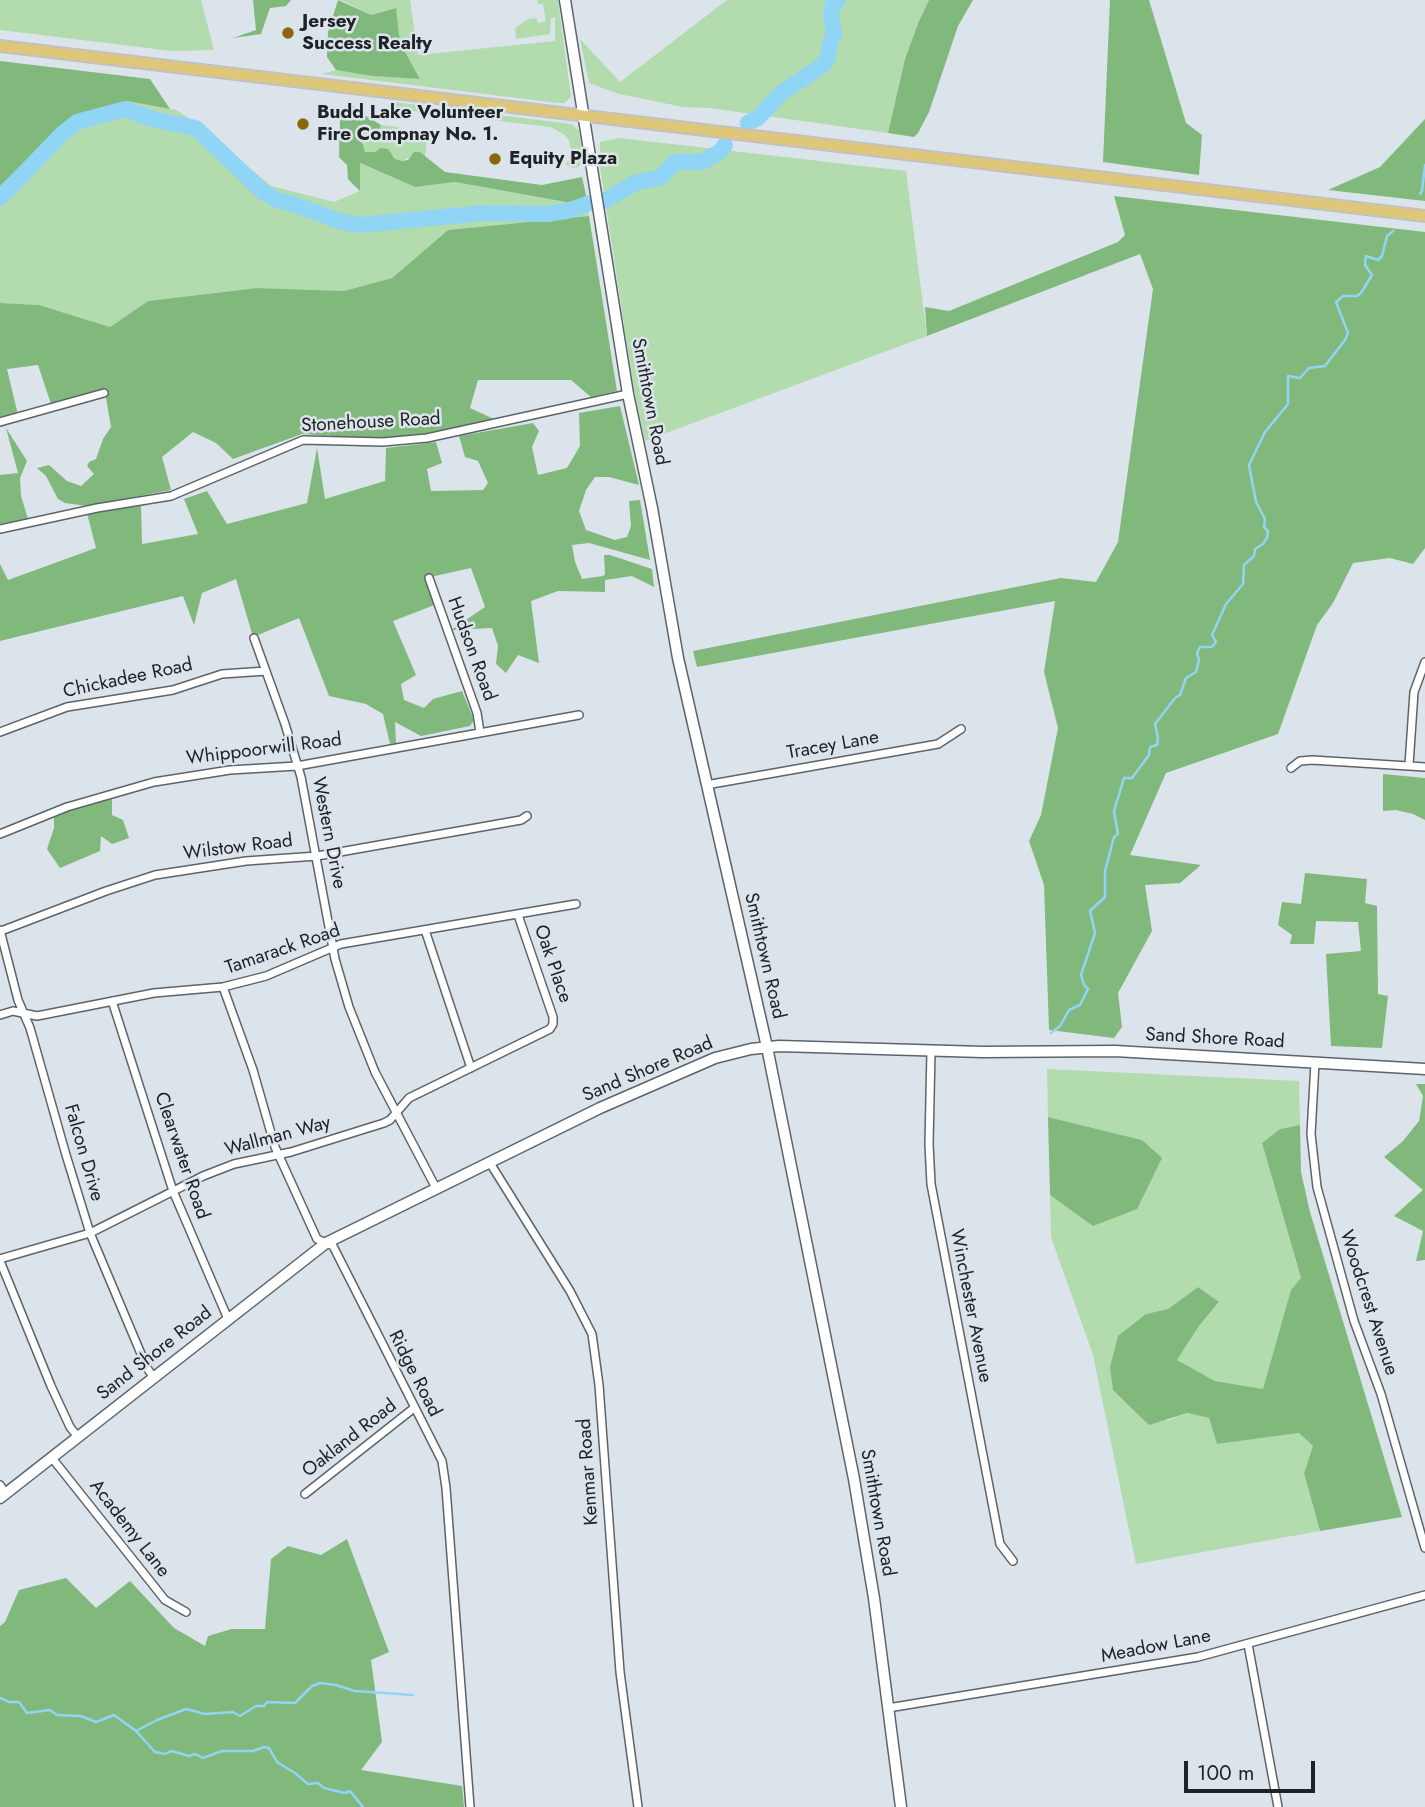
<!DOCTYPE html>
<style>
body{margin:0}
#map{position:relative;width:1425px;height:1807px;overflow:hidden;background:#dbe4eb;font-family:Jost,sans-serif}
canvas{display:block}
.scale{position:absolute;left:1184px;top:1761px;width:131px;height:32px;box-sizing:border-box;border:4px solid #202325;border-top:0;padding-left:9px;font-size:21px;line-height:24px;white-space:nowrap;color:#202325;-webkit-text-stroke:5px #dbe4eb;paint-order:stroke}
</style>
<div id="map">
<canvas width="1425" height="1807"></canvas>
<div class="scale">100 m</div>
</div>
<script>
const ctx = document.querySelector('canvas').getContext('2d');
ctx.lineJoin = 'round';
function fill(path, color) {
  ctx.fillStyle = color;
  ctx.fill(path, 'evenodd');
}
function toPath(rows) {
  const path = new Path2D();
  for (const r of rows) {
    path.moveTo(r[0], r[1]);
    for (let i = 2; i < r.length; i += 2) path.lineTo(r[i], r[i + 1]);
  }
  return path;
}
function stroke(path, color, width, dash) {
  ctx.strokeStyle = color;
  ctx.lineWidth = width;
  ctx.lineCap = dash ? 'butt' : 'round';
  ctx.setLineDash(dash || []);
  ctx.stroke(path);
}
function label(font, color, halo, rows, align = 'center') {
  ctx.font = font + ' Jost,sans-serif';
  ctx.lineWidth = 5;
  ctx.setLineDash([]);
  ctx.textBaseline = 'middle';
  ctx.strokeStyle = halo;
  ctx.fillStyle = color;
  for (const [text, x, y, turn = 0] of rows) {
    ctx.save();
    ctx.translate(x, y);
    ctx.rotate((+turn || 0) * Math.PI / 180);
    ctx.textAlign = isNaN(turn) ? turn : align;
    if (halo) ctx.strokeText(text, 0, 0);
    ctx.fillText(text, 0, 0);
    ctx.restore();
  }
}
fill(toPath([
 [0,0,201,0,214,50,172,51,0,30],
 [341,0,410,0,418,55,555,41,555,17,551,18,550,34,516,39,515,28,528,19,537,18,538,23,546,21,543,4,538,4,537,0,558,0,571,97,564,103,558,103,322,74,336,70,372,76,420,79,400,43,395,8,371,15],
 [727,0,929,0,919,21,905,59,888,133,709,108,683,107,619,94,589,83,580,39,620,82],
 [127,101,176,110,198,124,271,186,334,202,360,191,359,163,415,187,455,182,577,204,587,200,589,216,448,230,392,278,344,291,257,288,148,301,110,327,39,305,0,303,0,186,59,129,88,114],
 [394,102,571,124,570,126,572,124,579,131,583,162,579,167,573,168,566,165,566,162,573,160,569,141,565,135,551,127,396,109,393,116,388,109],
 [381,125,398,127,398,135,427,138,425,156,420,152,402,161,395,159,393,155,364,152,361,139,364,132,377,133],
 [620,138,906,171,927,336,645,441,634,390,600,167,600,142],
 [1047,1069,1299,1081,1300,1125,1280,1129,1262,1143,1301,1279,1263,1389,1215,1381,1177,1360,1199,1326,1219,1303,1198,1287,1168,1309,1146,1314,1167,1421,1187,1413,1209,1418,1217,1444,1299,1433,1313,1446,1304,1473,1320,1531,1136,1564,1093,1355,1051,1237,1050,1195,1094,1226,1142,1140,1048,1117]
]), '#b2dbae');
fill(toPath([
 [253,0,291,0,286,6,270,8,261,34,233,38,256,30],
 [338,0,371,15,396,8,400,43,420,79,372,76,336,70,327,57,328,32],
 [929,0,973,0,958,26,929,112,918,133,914,137,888,133,905,59,919,21],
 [1110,0,1149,0,1186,123,1202,135,1199,175,1103,162],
 [0,61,150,79,170,109,127,101,88,114,59,129,0,186],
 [348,101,366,116,381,125,377,133,364,132,361,139,365,152,376,152,380,148,388,149,395,159,402,161,408,160,414,152,420,152,445,172,542,185,582,177,587,200,577,204,455,182,415,187,360,163,360,191,348,179,347,165,339,157,340,117],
 [1425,119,1425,201,1328,190,1380,167],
 [1114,196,1425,232,1425,548,1413,564,1390,558,1353,563,1333,603,1317,625,1278,734,1166,773,1130,855,1201,865,1180,883,1145,885,1152,931,1118,993,1122,1027,1114,1038,1049,1030,1044,885,1029,841,1041,815,1058,728,1044,672,1055,601,697,667,693,651,1061,578,1096,582,1118,542,1153,289,1140,254,927,336,925,307,949,311,1118,242,1125,235],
 [589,216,617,391,591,397,571,380,478,380,470,408,494,419,422,436,368,438,302,434,233,459,216,443,193,432,162,457,171,490,87,506,65,503,58,499,46,476,37,468,49,465,67,481,81,486,94,474,87,466,89,462,96,459,103,439,111,427,105,392,51,404,38,365,7,369,18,415,0,420,0,303,39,305,110,327,148,301,257,288,344,291,392,278,448,230],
 [620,406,639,485,609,477,595,477,586,490,579,511,586,530,615,540,627,537,631,526,629,501,640,500,650,560,589,543,572,545,575,562,582,579,603,576,605,574,604,555,610,555,652,569,654,587,632,576,605,580,605,592,558,591,531,601,539,663,518,655,506,673,496,664,498,646,492,628,451,630,485,607,471,568,426,578,437,604,393,621,416,675,401,684,404,700,424,708,433,699,462,691,474,720,470,726,421,736,395,722,396,743,390,744,383,714,366,704,329,696,299,618,253,637,236,579,202,593,194,625,183,596,0,641,0,564,8,580,96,548,87,513,141,504,142,544,198,534,184,499,207,491,227,524,307,503,317,448,325,499,385,481,386,448,436,442,442,463,427,469,431,491,483,490,488,483,478,461,465,457,459,436,533,423,539,431,532,447,538,475,567,468,580,446,579,413],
 [6,428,27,461,20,478,21,496,28,519,0,524,0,475,18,473],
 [1383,774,1425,778,1425,820,1413,814,1396,810,1383,811],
 [112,797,112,815,123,820,129,838,112,844,101,836,100,851,60,868,47,849,54,828,54,816],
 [1305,873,1367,879,1365,903,1377,906,1378,994,1388,996,1382,1048,1331,1046,1326,954,1361,951,1358,922,1316,921,1314,944,1290,944,1292,935,1278,925,1282,902,1301,904],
 [1416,1084,1425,1084,1425,1260,1416,1261,1423,1231,1394,1216,1423,1190,1384,1157,1403,1141,1419,1121,1423,1096],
 [1048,1117,1142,1140,1162,1158,1137,1209,1093,1226,1050,1195],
 [1300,1125,1301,1172,1310,1212,1402,1517,1320,1531,1304,1473,1313,1446,1299,1433,1217,1444,1209,1418,1187,1413,1149,1425,1113,1390,1110,1367,1118,1336,1146,1314,1168,1309,1198,1287,1219,1302,1199,1326,1177,1360,1215,1381,1263,1389,1291,1290,1301,1278,1262,1143,1280,1129],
 [347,1539,389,1652,371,1660,382,1742,361,1770,462,1786,464,1807,0,1807,0,1626,5,1622,19,1590,66,1578,96,1608,130,1581,174,1628,205,1646,208,1636,232,1629,265,1629,271,1559,288,1546,321,1555]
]), '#81b97d');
stroke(toPath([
 [1420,194,1422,191,1425,165],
 [1051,1033,1060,1026,1069,1010,1080,1005,1088,989,1084,985,1081,975,1095,933,1090,911,1105,897,1105,871,1114,837,1118,834,1114,811,1124,778,1132,778,1149,755,1150,747,1157,745,1158,738,1155,724,1175,698,1180,695,1186,678,1196,672,1199,660,1197,653,1200,647,1212,647,1216,642,1212,635,1226,604,1243,584,1244,565,1254,556,1255,549,1263,544,1267,538,1268,531,1264,527,1265,519,1256,502,1249,465,1265,432,1288,404,1288,376,1300,378,1309,368,1325,366,1345,340,1348,333,1336,302,1343,296,1357,296,1361,293,1372,275,1365,265,1366,256,1378,260,1382,256,1387,236,1393,231],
 [0,1698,9,1702,19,1702,27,1713,50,1710,57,1715,81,1716,96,1722,114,1715,136,1731,157,1720,186,1709,205,1714,233,1712,240,1716,256,1706,264,1706,267,1702,295,1703,312,1686,320,1683,336,1685,355,1691,413,1695],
 [137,1732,155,1752,165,1754,171,1751,189,1756,195,1754,203,1758,222,1751,253,1751,264,1747,269,1748,277,1762,295,1773,308,1784,318,1783,324,1788,345,1793,350,1791,363,1807]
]), '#90d5f5', 2.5);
stroke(toPath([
 [748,123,758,118,781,93,823,65,828,57,829,46,834,34,831,15,832,7,838,0],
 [0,198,62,134,77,122,125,109,152,119,196,128,263,192,277,200,296,205,342,222,360,225,483,213,547,214,567,211,590,203],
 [604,201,635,183,661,177,675,162,702,162,721,151,725,145]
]), '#90d5f5', 16);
const street = toPath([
 [0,422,104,393],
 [0,529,97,508,171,496,303,440,383,442,427,438,628,394],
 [429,578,477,713,480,732],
 [254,638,285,724,301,777,335,959,349,1007,375,1072,436,1188],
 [0,732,67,707,173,690,222,674,266,671],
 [1409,765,1414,692,1425,662],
 [1291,768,1300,761,1312,760,1425,767],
 [706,785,938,744,961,729],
 [0,834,67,807,154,782,230,770,297,766,579,715],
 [0,930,18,1000,30,1028,66,1155,90,1233,147,1368,154,1378],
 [425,930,471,1068],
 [1,931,106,891,155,875,246,861,317,856,521,820,527,816],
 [223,987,253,1070,275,1147,317,1239,333,1246,442,1461,446,1488,470,1807],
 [112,1001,173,1191,228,1319],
 [0,1015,13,1011,37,1016,154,993,223,987,266,976,341,944,576,904],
 [931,1051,929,1144,931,1184,1000,1544,1013,1561],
 [1315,1063,1311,1134,1317,1187,1354,1321,1381,1394,1425,1548],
 [490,1163,570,1291,592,1334,599,1385,620,1672,638,1807],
 [0,1259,90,1233,203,1176,234,1164,291,1152,384,1123,390,1120,409,1098,550,1029,553,1024,553,1017,518,915],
 [0,1261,51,1386,70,1427,78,1437],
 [52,1458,165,1600,186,1612],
 [0,1485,6,1494],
 [305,1494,414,1408],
 [1248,1644,1278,1807],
 [888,1708,1198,1657,1425,1595]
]);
const secondary = toPath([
 [565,0,628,394,652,508,678,658,767,1047,854,1479,874,1598,901,1807],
 [0,1498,326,1243,600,1108,715,1058,751,1049,779,1046,983,1052,1115,1051,1425,1069]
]);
const primary = toPath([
 [0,46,1425,216]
]);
stroke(street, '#5c646a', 10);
stroke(secondary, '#5c646a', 13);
stroke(primary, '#c1c1c2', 14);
stroke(street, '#fff', 7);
stroke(secondary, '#fff', 10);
stroke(primary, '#dfc77a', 10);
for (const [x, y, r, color] of [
 [288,33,7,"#8a6909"],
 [303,124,7,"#8a6909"],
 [495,159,7,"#8a6909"]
]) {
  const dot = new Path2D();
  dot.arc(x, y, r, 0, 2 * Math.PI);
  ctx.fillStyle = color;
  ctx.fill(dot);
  stroke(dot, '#dbe4eb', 2.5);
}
label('bold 19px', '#202325', '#dbe4eb', [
 ["Jersey",302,22],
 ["Success Realty",302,44],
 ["Budd Lake Volunteer",317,113],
 ["Fire Compnay No. 1.",317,135],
 ["Equity Plaza",509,159]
], 'left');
label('19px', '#202325', '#dbe4eb', [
 ["Smithtown Road",649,402,79],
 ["Stonehouse Road",371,423,-3],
 ["Hudson Road",471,649,70],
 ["Chickadee Road",128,679,-12],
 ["Tracey Lane",833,746,-10],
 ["Whippoorwill Road",264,750,-7],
 ["Western Drive",328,833,79],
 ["Wilstow Road",238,848,-7],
 ["Tamarack Road",283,950,-19],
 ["Smithtown Road",764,956,77],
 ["Oak Place",552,964,71],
 ["Sand Shore Road",1215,1039,3],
 ["Sand Shore Road",648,1070,-23],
 ["Wallman Way",278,1137,-15],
 ["Falcon Drive",83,1153,74],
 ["Clearwater Road",181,1156,71],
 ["Woodcrest Avenue",1368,1303,72],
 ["Winchester Avenue",970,1306,79],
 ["Sand Shore Road",155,1354,-38],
 ["Ridge Road",414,1374,63],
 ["Oakland Road",350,1439,-38],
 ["Kenmar Road",589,1472,-94],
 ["Smithtown Road",877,1513,80],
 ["Academy Lane",129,1529,52],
 ["Meadow Lane",1156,1647,-11]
]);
</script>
